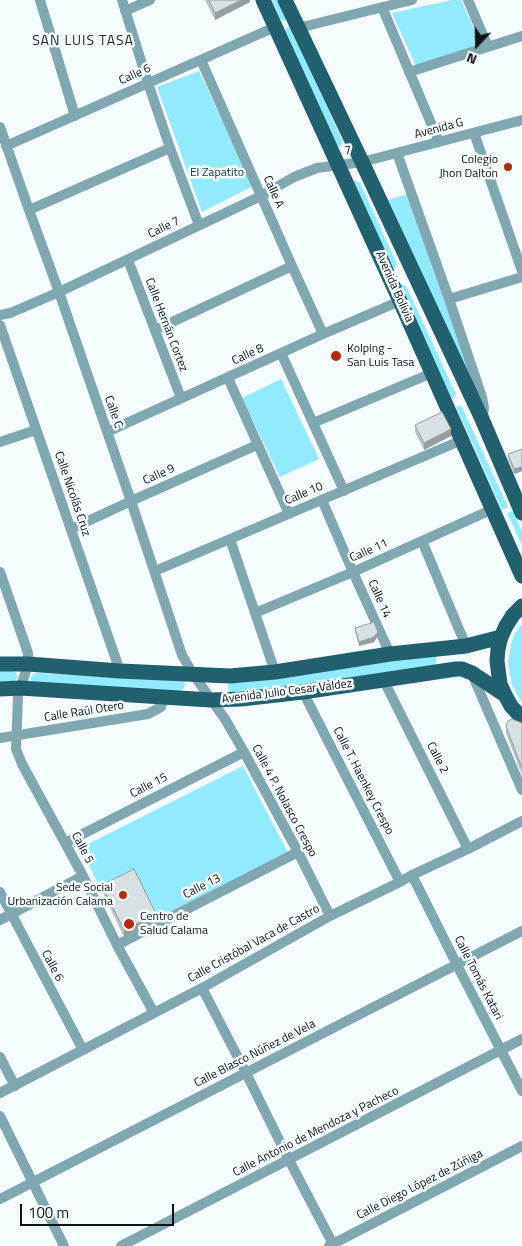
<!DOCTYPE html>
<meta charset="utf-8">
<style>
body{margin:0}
#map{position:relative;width:522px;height:1246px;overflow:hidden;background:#f4fcfe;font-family:"Titillium Web",sans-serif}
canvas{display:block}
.north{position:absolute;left:452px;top:20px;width:50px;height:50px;-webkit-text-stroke:4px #f4fcfe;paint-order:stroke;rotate:201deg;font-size:14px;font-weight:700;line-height:20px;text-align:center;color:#101414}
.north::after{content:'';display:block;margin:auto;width:18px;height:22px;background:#101414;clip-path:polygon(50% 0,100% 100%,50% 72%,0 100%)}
.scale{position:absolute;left:20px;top:1204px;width:154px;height:22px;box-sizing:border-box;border:2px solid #101414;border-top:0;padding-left:6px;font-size:15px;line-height:18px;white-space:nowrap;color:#101414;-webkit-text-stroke:4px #f4fcfe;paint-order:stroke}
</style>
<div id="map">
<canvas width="522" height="1246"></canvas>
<div class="north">N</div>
<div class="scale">100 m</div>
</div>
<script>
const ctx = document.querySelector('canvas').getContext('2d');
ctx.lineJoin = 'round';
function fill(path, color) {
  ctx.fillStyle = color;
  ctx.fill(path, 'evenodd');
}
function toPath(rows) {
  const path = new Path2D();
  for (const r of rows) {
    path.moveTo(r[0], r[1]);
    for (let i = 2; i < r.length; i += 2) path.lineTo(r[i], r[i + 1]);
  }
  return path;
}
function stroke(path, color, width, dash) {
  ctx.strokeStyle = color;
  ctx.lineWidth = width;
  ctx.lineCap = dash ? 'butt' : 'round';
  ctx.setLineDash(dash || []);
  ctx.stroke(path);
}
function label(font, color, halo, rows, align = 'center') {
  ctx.font = font + ' "Titillium Web",sans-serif';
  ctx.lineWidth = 5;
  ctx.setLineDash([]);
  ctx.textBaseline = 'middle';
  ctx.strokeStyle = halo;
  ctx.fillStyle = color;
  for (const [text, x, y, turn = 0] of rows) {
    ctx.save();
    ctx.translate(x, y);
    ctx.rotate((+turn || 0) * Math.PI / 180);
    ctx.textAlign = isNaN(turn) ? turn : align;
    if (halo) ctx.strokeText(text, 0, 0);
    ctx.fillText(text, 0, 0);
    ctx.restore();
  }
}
fill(toPath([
 [272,0,279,0,286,18,286,20,283,21,280,19],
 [452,0,461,0,481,44,416,66,392,13],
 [288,27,291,28,343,142,340,147,335,145,285,30],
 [199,71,253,186,202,212,157,87],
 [354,180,360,183,397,264,396,268,391,267,353,185],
 [407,194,477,394,388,200],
 [401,284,406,286,456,394,454,398,450,397,400,289],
 [281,379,319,459,280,477,242,398],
 [461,405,508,507,502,510,456,407],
 [513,511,522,531,522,545,507,513],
 [522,624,522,703,512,685,508,664,511,644,515,633],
 [433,654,437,657,436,662,434,666,308,687,231,692,228,690,228,685,232,682],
 [12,670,16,673,18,677,16,680,13,683,0,683,0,671],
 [35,673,178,679,184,681,185,686,182,690,178,692,34,684,31,681,31,677],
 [243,766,289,855,156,921,102,891,80,848]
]), '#91eafd');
stroke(toPath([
 [40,0,75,116],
 [122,0,148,83,170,148,199,225],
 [468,0,488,47],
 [382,7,439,142],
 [125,11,150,0],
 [298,28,412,0],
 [201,60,292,266,323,334],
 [409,72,522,36],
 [0,127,29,210,59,292,131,501,182,655,193,674,225,719,244,752,298,852,330,916],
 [474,133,522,271],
 [6,146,275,27],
 [397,153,449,299,482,397,484,408,483,415],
 [29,210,170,148],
 [128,260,181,398],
 [449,299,522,277],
 [0,315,10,313,22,308,59,292,261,196,294,177,317,168,362,162,522,120],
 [0,325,120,671],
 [155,330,292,266],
 [281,353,344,491],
 [228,378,289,514],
 [313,423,432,373],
 [107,432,323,334,400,301],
 [0,442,36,430],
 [322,500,353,572,390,654],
 [71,529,131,501,257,445],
 [230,539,275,672],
 [422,541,466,646],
 [155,571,462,440],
 [0,572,28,653,28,664,18,696,16,749,22,764,83,876,117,945,154,1013],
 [255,613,353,572,493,509],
 [472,674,522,790],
 [383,679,468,849],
 [303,692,400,882],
 [0,738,148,714,161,707,164,697],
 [65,843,244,752],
 [412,875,457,965,522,1091],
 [0,892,83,1050],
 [0,920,83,876],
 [117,945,298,852],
 [202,988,246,1073,289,1160,334,1246],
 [0,1057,15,1086],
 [0,1093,202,988,330,916,400,882,412,875,468,849,522,821],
 [0,1116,64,1246],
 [0,1199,522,931],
 [121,1246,522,1039],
 [329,1246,522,1146]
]), '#81a8b0', 10);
stroke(toPath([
 [263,0,400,301,522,576],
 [285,0,362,162,482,419,522,513],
 [522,606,513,615,506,626,501,637,498,649,497,661,500,684,505,695,511,706,522,718],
 [0,664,28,664,120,671,230,676,275,672,390,654,466,646,501,637],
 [0,689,20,688,211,700,241,699,303,692,456,669,462,669,472,673,505,695]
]), '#21606d', 15);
fill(toPath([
 [205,0,250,0,250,2,215,20],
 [415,425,451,436,424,450,415,432],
 [522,449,522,471,514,474,508,459,508,454],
 [355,628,378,636,374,642,359,646,355,632],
 [522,723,522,775,506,733,506,726],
 [102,885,156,921,124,937,102,891]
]), '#b9c2c3');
fill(toPath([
 [241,0,250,0,250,2,215,20,215,13],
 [451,429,451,436,424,450,424,443],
 [522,467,522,471,514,474,514,469],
 [378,632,378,636,374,642,359,646,359,642],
 [156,914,156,921,124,937,124,930]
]), '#969e9f');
const building = toPath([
 [209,0,241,0,215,13,209,0],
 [442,412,451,429,424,443,415,425,442,412],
 [522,449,522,467,514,469,508,454,522,449],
 [374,622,378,632,374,637,359,642,355,628,374,622],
 [512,719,522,723,522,768,506,726,508,721,512,719],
 [134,869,156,914,124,930,102,885,134,869]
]);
fill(building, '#d7e1e3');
stroke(building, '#969e9f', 1);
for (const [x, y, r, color] of [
 [508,167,5,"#b5290b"],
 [336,356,6,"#b5290b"],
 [123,895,5,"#b5290b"],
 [129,924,6,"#b5290b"]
]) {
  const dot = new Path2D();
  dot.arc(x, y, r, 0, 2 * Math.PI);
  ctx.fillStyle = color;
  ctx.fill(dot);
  stroke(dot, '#f4fcfe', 2);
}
label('12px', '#101414', '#f4fcfe', [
 ["Calle 6",135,75,-24],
 ["Avenida G",439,129,-15],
 ["7",348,151,-8],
 ["Calle A",273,192,66],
 ["Calle 7",164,228,-26],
 ["Avenida Bolivia",394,287,66],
 ["Calle Hernán Cortez",166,325,69],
 ["Calle 8",248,355,-25],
 ["Calle C",113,412,71],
 ["Calle 9",159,475,-24],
 ["Calle Nicolás Cruz",72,494,71],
 ["Calle 10",304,494,-23],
 ["Calle 11",369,551,-24],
 ["Calle 14",379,599,66],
 ["Avenida Julio Cesar Valdez",287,692,-7],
 ["Calle Raúl Otero",84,712,-9],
 ["Calle 2",437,758,63],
 ["Calle T. Haenkey Crespo",363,781,63],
 ["Calle 15",149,786,-27],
 ["Calle 4 P. Nolasco Crespo",284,801,62],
 ["Calle 5",82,848,62],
 ["Calle 13",202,887,-27],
 ["Calle Cristóbal Vaca de Castro",254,944,-29],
 ["Calle 6",52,966,62],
 ["Calle Tomás Katari",478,978,63],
 ["Calle Blasco Núñez de Vela",255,1054,-27],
 ["Calle Antonio de Mendoza y Pacheco",316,1132,-27],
 ["Calle Diego López de Zúñiga",420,1185,-27]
]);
label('12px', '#101414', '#f4fcfe', [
 ["Colegio",498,160],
 ["Jhon Dalton",498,174],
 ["Kolping -",347,349,"left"],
 ["San Luis Tasa",347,363,"left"],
 ["Sede Social",113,888],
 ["Urbanización Calama",113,902],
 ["Centro de",140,917,"left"],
 ["Salud Calama",140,931,"left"]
], 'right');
label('12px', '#083942', '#f4fcfe', [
 ["El Zapatito",217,173]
]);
ctx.letterSpacing = '1px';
label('14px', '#252d2f', '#f4fcfe', [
 ["SAN LUIS TASA",83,42]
]);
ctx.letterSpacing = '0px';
</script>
